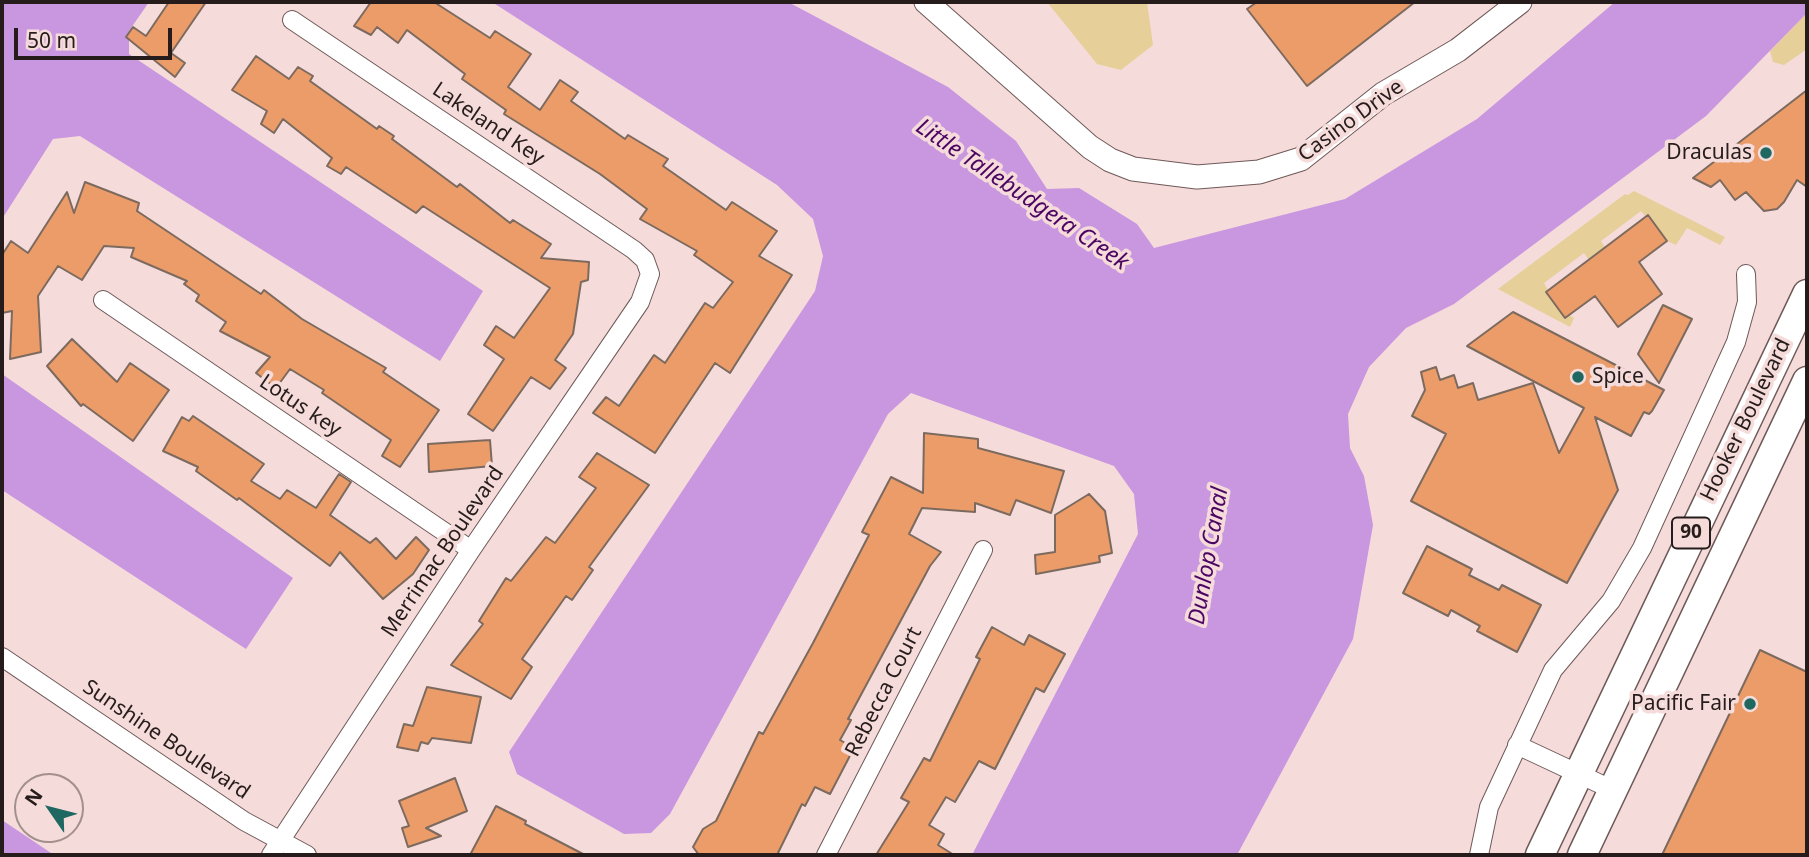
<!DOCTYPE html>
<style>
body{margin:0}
#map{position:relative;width:1809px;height:857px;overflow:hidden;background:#f5dbda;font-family:"Noto Sans",sans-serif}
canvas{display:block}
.frame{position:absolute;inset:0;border:4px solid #251c1b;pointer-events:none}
.north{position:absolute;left:14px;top:773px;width:70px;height:70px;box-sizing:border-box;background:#f5dbda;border:2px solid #a28f8e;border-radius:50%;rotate:305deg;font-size:19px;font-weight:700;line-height:28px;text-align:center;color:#251c1b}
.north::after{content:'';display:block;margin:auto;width:24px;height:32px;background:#1e6861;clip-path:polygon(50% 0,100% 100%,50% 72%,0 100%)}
.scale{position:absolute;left:14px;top:28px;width:158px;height:32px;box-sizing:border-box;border:4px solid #251c1b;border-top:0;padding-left:9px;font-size:21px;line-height:24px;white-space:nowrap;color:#251c1b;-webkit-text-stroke:5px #f5dbda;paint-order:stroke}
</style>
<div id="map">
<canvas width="1809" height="857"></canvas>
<div class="frame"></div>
<div class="north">N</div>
<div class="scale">50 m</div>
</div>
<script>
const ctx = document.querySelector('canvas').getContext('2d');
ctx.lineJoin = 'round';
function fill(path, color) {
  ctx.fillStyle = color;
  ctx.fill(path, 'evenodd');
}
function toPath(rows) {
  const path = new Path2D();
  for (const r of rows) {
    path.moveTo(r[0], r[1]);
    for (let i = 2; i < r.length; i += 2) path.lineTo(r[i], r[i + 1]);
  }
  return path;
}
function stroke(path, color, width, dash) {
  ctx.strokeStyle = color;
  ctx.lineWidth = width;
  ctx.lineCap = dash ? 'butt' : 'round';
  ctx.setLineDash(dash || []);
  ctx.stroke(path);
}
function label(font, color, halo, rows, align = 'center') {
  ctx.font = font + ' "Noto Sans",sans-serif';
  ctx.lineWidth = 7;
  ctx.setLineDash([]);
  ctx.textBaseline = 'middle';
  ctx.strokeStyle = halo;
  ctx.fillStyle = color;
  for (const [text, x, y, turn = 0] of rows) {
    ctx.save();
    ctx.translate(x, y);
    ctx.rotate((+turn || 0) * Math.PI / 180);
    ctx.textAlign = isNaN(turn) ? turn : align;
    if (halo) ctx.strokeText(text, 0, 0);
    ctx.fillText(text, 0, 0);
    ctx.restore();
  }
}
fill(toPath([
 [1047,2,1147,2,1153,45,1121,70,1097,64],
 [1807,13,1807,49,1784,65,1773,62,1770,51],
 [1634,191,1725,237,1720,245,1687,228,1676,245,1667,241,1641,211,1601,241,1621,273,1589,260,1584,253,1544,283,1548,290,1546,292,1565,317,1569,315,1574,318,1570,327,1498,289,1625,194,1628,195]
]), '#e7cf9a');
fill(toPath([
 [2,2,149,2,129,31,129,54,483,291,440,361,80,136,53,139,2,219],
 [492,2,788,2,948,87,1016,141,1047,189,1079,188,1137,224,1154,248,1345,199,1477,119,1615,2,1807,2,1807,13,1706,116,1454,304,1406,328,1369,367,1348,414,1350,448,1364,476,1373,525,1353,639,1237,855,972,855,1138,534,1134,494,1114,466,911,393,888,414,670,814,651,833,624,834,517,774,509,752,815,291,823,256,813,219,777,185],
 [2,374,293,578,246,649,2,490],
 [2,820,54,855,2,855]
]), '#c996e0');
const building = toPath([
 [169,2,206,2,171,53,185,63,175,77,126,37,133,27,146,36,169,2],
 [371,2,434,2,490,38,495,31,531,54,508,87,540,110,560,80,578,92,571,101,625,139,628,135,668,159,663,166,726,210,732,202,777,231,759,256,792,275,730,373,715,363,655,453,593,413,606,397,619,406,654,355,665,363,705,303,713,308,733,282,694,255,697,251,640,219,647,209,600,174,504,114,506,110,462,79,465,74,407,30,398,43,377,27,371,35,354,26,371,2],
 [1257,2,1415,2,1307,86,1247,9,1257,2],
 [256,56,289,79,298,67,313,76,310,81,377,129,379,126,394,136,392,139,457,187,460,184,510,223,513,220,551,244,541,258,589,262,588,280,581,282,573,334,555,360,566,368,550,389,531,377,493,431,468,414,504,359,484,345,496,326,514,338,550,288,423,206,416,213,346,167,341,174,327,166,332,158,283,119,274,133,261,124,267,111,232,90,256,56],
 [1807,90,1807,187,1797,180,1784,202,1777,209,1764,211,1746,192,1735,200,1720,180,1711,187,1693,178,1807,90],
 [85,182,139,203,137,211,261,294,264,290,302,319,386,368,383,372,439,410,400,467,382,456,391,440,322,393,324,390,290,369,276,388,256,373,270,357,220,331,226,322,196,301,199,295,184,284,187,281,131,257,134,248,104,246,82,280,58,266,38,296,41,352,10,359,12,311,2,313,2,255,11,241,28,253,67,192,74,213,85,182],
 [1648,215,1667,241,1639,262,1662,294,1618,327,1595,296,1565,318,1546,292,1648,215],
 [1663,305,1692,319,1659,383,1638,354,1663,305],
 [1513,312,1664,390,1652,411,1649,414,1644,412,1631,436,1595,417,1618,490,1567,583,1411,501,1446,434,1412,416,1425,390,1421,372,1436,367,1440,380,1454,375,1458,388,1473,383,1478,400,1533,383,1559,453,1584,408,1467,346,1513,312],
 [72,339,117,382,130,363,169,390,133,441,83,404,81,406,47,366,72,339],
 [193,416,264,464,251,481,280,499,287,490,316,508,339,474,351,482,330,515,370,543,376,538,396,559,416,537,429,550,413,574,383,599,340,552,330,566,239,498,237,500,196,471,198,467,163,451,182,417,189,421,193,416],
 [924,433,978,439,978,448,1064,471,1051,513,1016,500,1010,515,975,503,975,512,922,508,909,534,941,552,930,566,848,719,851,720,840,740,854,748,830,794,815,787,805,806,802,804,777,855,699,855,693,847,703,829,716,821,759,732,763,734,813,643,869,535,862,532,891,477,923,493,924,433],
 [490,440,492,466,429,472,428,444,490,440],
 [597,453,649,485,589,567,593,570,572,600,566,596,522,659,532,667,511,699,451,665,483,624,479,621,506,578,511,581,546,537,555,543,596,488,579,477,597,453],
 [1089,494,1105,511,1112,553,1099,556,1100,562,1036,574,1035,555,1055,552,1055,515,1089,494],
 [1427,546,1472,569,1469,575,1499,590,1502,585,1541,605,1517,652,1477,631,1480,626,1451,610,1448,616,1403,593,1427,546],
 [992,627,1024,645,1029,635,1065,654,1044,692,1036,688,995,769,979,761,955,802,946,797,929,825,944,834,938,845,954,855,876,855,909,802,901,798,924,758,930,761,980,659,976,657,992,627],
 [1760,650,1807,672,1807,855,1662,855,1760,650],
 [427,687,481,697,471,743,432,738,428,744,421,742,418,751,397,747,404,724,413,726,427,687],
 [455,778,467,811,426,828,441,836,408,847,402,828,409,826,399,801,455,778],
 [496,806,526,821,525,824,585,855,470,855,496,806]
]);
fill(building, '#ec9c68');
stroke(building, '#7c6a5f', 2);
const minor = toPath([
 [103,300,471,550],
 [2,657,244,821,307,855],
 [1517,745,1613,790],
 [271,855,471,550,640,302,650,274,645,260,634,250,292,20],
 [826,855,983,550],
 [1479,855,1489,807,1553,670,1611,601,1642,548,1736,342,1747,302,1746,274]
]);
const tertiary = toPath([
 [926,2,1090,147,1110,160,1133,169,1197,177,1259,172,1301,159,1383,94,1458,50,1520,2]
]);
const primary = toPath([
 [1540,855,1807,294],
 [1582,855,1807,381]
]);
stroke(minor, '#6e5958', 20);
stroke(tertiary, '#6e5958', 25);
stroke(primary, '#6e5958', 31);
stroke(minor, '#fff', 18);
stroke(tertiary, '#fff', 23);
stroke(primary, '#fff', 28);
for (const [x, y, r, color] of [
 [1766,153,7,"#1e6861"],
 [1578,377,7,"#1e6861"],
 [1750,704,7,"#1e6861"]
]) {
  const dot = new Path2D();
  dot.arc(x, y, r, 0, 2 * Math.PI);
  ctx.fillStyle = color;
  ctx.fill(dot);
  stroke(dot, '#f5dbda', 2.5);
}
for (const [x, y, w] of [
 [1691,533,38]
]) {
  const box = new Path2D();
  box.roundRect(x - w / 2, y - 15.5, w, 31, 5);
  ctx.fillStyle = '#f5dbda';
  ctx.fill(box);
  stroke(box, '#251c1b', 2);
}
label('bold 19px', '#251c1b', null, [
 ["90",1691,533]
]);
label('21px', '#251c1b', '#f5dbda', [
 ["Casino Drive",1351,121,-36],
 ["Lakeland Key",488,124,34],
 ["Lotus key",300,406,34],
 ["Hooker Boulevard",1746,420,-64],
 ["Merrimac Boulevard",443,552,-56],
 ["Rebecca Court",884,692,-63],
 ["Sunshine Boulevard",166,740,34]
]);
label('21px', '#251c1b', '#f5dbda', [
 ["Draculas",1752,153],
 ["Spice",1592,377,"left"],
 ["Pacific Fair",1736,704]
], 'right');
label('italic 23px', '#4b0562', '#f5dbda', [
 ["Little Tallebudgera Creek",1022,195,34],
 ["Dunlop Canal",1209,556,-80]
]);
</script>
